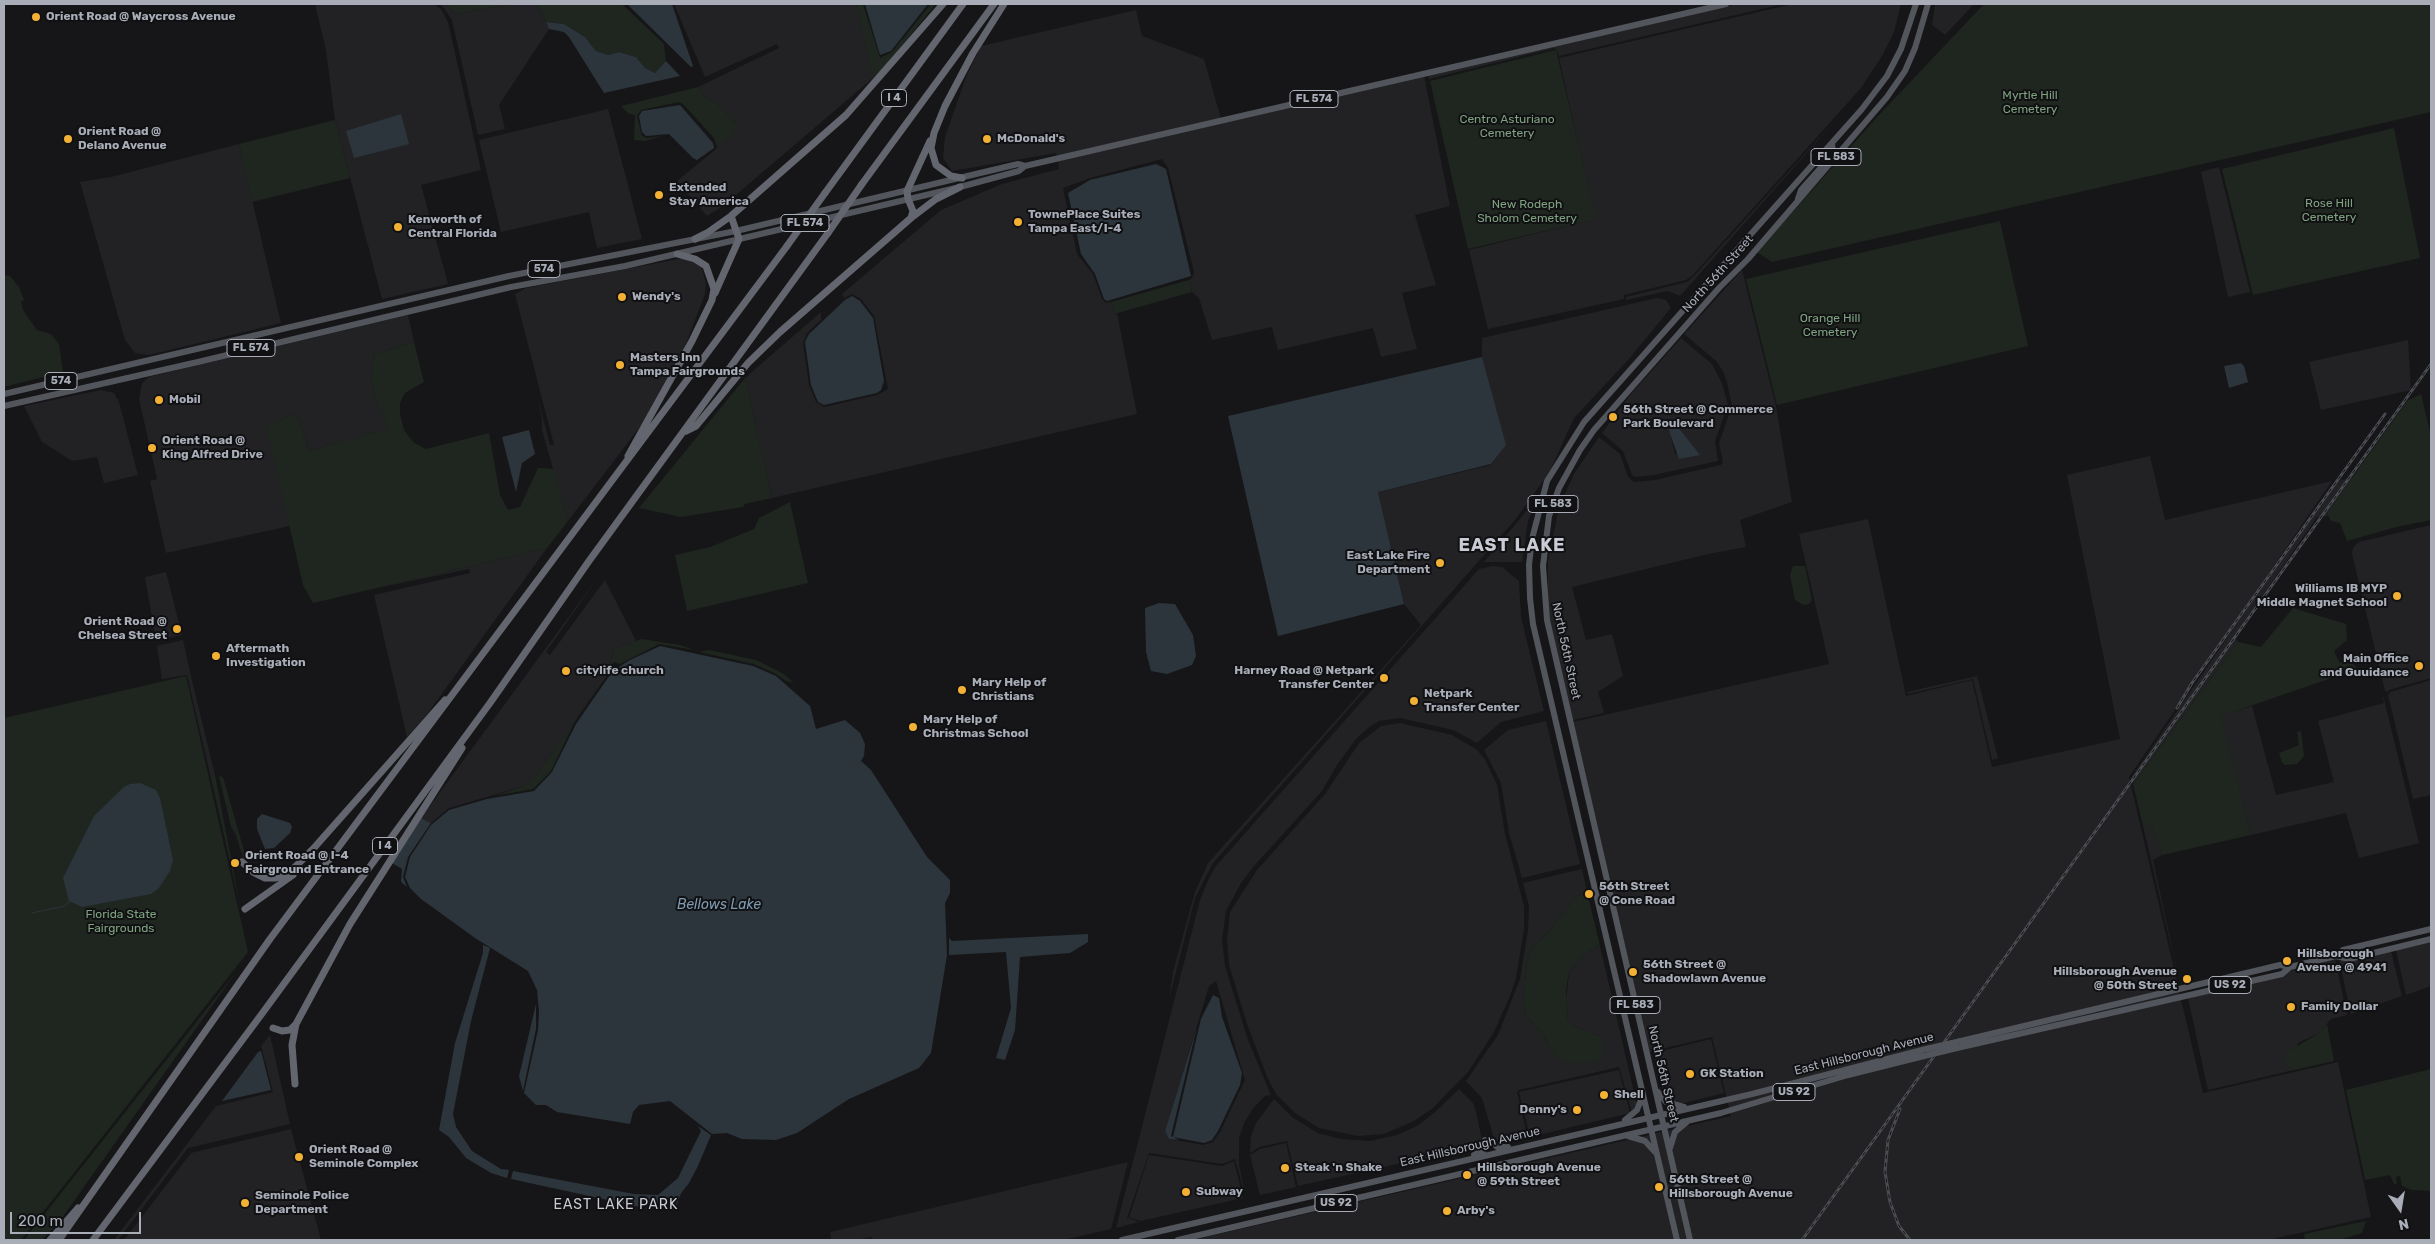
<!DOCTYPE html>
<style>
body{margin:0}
#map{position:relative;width:2435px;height:1244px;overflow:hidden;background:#161618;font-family:Rubik,sans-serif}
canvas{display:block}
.frame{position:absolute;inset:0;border:5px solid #a8adb8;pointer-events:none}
.north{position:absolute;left:2375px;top:1184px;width:50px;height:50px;-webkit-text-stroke:4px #111113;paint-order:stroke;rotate:167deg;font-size:14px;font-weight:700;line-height:20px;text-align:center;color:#a8adb8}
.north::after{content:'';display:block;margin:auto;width:18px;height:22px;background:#a8adb8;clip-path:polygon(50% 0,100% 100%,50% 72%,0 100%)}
.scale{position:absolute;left:10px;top:1212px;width:131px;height:22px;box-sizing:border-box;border:2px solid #a8adb8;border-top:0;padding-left:6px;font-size:15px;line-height:18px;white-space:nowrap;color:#a8adb8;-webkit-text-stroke:4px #111113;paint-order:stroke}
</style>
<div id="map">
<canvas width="2435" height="1244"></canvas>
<div class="frame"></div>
<div class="north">N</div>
<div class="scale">200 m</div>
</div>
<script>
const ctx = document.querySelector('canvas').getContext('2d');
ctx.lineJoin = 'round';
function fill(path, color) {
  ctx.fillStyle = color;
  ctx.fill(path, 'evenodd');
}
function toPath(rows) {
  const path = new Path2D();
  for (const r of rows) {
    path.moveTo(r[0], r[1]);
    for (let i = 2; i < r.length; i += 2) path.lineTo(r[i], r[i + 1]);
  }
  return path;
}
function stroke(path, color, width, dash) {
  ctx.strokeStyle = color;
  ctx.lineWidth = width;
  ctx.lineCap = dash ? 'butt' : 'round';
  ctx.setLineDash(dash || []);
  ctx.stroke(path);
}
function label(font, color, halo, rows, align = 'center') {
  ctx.font = font + ' Rubik,sans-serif';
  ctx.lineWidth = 4;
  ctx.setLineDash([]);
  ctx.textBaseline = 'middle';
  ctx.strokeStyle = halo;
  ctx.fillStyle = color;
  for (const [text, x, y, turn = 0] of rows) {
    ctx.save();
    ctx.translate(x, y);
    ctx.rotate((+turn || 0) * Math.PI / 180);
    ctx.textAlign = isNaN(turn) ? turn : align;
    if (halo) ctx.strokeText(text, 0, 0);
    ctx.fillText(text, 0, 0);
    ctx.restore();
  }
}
fill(toPath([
 [315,4,433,4,441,9,448,22,481,170,421,185,448,284,382,299,335,120,326,50],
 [441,4,446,4,456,14,512,4,537,4,549,29,499,105,505,129,478,135,452,20],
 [674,4,856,4,872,72,880,72,723,206,707,216,677,181,715,150,735,123,718,104,704,96,698,87,779,48,777,44,705,77],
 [1737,4,1783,4,1559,56,1555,48,1429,79,1428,74],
 [1793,4,1901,4,1894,32,1882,56,1861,88,1693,275,1686,280,1624,295,1624,299,1488,329,1469,250,1595,219,1559,58],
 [1935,4,1974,4,1945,35,1932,25],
 [1136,10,1142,36,1204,59,1221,119,1057,156,1056,153,952,171,943,158,945,137,966,77,981,46],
 [1424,76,1450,206,1415,215,1436,285,1402,293,1417,349,1381,357,1373,328,1278,350,1272,327,1212,340,1199,298,1192,292,1189,280,1193,277,1194,272,1168,168,1162,159,1090,178,1063,188,1077,254,1093,274,1102,299,1106,303,1111,302,1114,314,1117,313,1137,414,772,498,745,378,821,312,821,320,807,333,803,343,809,385,816,402,824,407,877,395,888,389,874,316,861,299,852,294,844,298,842,294,941,210,1002,184,1059,169,1058,161],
 [1850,104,1680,296,1668,291,1626,300,1626,297,1687,282,1694,276],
 [608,109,642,239,597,248,589,212,501,232,479,140],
 [239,144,281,323,149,355,135,353,125,340,80,182,111,177],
 [2219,167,2250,292,2228,297,2201,172],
 [684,258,701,265,706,283,705,294,682,354,646,419,568,521,542,430,542,419,538,399,550,445,554,445,515,294,526,288],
 [1742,270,1776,406,1792,502,1740,520,1746,547,1708,554,1572,587,1586,640,1612,634,1623,676,1598,692,1604,713,1573,720,1548,617,1548,561,1559,507,1574,474,1599,437,1620,454,1628,477,1634,482,1655,480,1721,465,1723,462,1719,443,1732,406,1727,382,1723,371,1716,361,1684,334],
 [1657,298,1666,300,1671,308,1629,359,1574,418,1549,473,1515,520,1213,863,1195,898,1169,999,1173,972,1195,892,1208,863,1421,625,1404,604,1378,492,1491,465,1505,445,1482,357,1482,338],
 [408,315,414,342,374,354,371,379,376,401,390,428,309,451,299,420,295,414,267,425,290,526,166,553,150,481,157,479,139,399,142,383,149,377],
 [1681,338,1712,364,1722,383,1728,405,1715,441,1718,461,1654,475,1635,477,1632,475,1623,451,1602,433,1630,395],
 [1672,426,1678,427,1699,455,1675,454,1669,429],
 [2408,340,2411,390,2321,410,2309,362],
 [101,390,114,393,119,402,138,475,104,483,97,457,72,461,42,442,24,406],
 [2150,456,2165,520,2332,481,2129,777,2203,1093,2338,1062,2371,1217,2268,1240,1193,1240,1731,1116,1712,1037,1648,1052,1573,722,1829,664,1799,534,1868,519,1906,696,1972,680,1992,767,2120,739,2067,475],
 [2352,478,2327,513,2328,516,2317,517,2234,637,2238,642,2133,784,2131,778,2334,482],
 [1539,496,1528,521,1522,562,1484,562],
 [2431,525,2431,678,2389,690,2388,692,2385,691,2352,554,2353,548,2359,542],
 [547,548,428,713,407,737,374,595,470,573,469,569,372,589],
 [1493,566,1502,567,1519,581,1521,617,1544,711,1501,722,1477,743,1453,730,1400,718,1379,721,1368,728,1356,739,1337,765,1322,791,1254,866,1241,883,1226,911,1222,939,1225,966,1248,1040,1271,1095,1265,1096,1254,1107,1244,1123,1239,1138,1239,1165,1246,1198,1235,1159,1222,1164,1149,1153,1127,1218,1139,1222,1116,1228,1200,900,1209,878,1216,866,1479,569],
 [1216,981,1245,1080,1220,1132,1213,1142,1203,1145,1169,1139,1165,1131,1209,986],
 [166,572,182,635,156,641,145,577],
 [601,573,546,652,550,655,605,580,636,641,615,648,606,677,534,778,524,786,449,808,431,823,421,818],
 [183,640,193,685,215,775,210,774,187,675,162,679,157,646],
 [1977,676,1998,758,1992,760,1973,679,1908,694,1907,692],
 [2431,680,2431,795,2413,799,2388,695,2390,692],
 [2382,691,2419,843,2359,858,2346,813,2251,835,2220,716,2252,706,2276,795,2334,782,2318,721,2384,703],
 [1546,721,1580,864,1522,878,1509,833,1501,783,1484,750,1508,730],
 [1400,723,1452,735,1476,749,1485,759,1497,785,1505,834,1524,906,1524,929,1516,978,1510,996,1494,1032,1468,1072,1433,1108,1414,1121,1384,1134,1358,1136,1319,1128,1295,1113,1276,1094,1267,1077,1247,1024,1229,965,1227,940,1230,912,1257,870,1325,794,1359,743,1381,726],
 [2151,823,2162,855,2153,860,2180,984,2143,826],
 [1582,869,1587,892,1575,897,1550,931,1534,945,1527,961,1523,1003,1527,1017,1543,1034,1553,1052,1600,1036,1576,1027,1568,1020,1566,1001,1569,972,1583,955,1600,946,1637,1105,1632,1112,1619,1067,1519,1090,1517,1092,1527,1135,1495,1142,1482,1098,1466,1081,1498,1035,1520,979,1528,930,1529,906,1523,883],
 [2431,942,2431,986,2406,995,2396,950],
 [2391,951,2402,996,2351,1014,2339,959],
 [2335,959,2347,1015,2331,1019,2319,1033,2298,1043,2291,1067,2294,1070,2208,1090,2188,998],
 [270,1035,290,1124,188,1148,118,1240,114,1240,216,1106,273,1092,261,1046],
 [1711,1039,1724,1093,1680,1104,1671,1102,1664,1095,1653,1053],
 [1619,1070,1630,1113,1530,1137,1519,1092],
 [1459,1089,1473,1103,1476,1112,1483,1145,1298,1186,1287,1141,1259,1147,1250,1153,1251,1136,1256,1123,1274,1099,1292,1117,1318,1133,1341,1139,1370,1141,1397,1135,1417,1126,1435,1112],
 [291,1129,321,1240,124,1240,191,1153],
 [1286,1143,1296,1187,1260,1195,1250,1155,1260,1149],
 [1149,1155,1222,1166,1234,1161,1243,1198,1141,1221,1129,1218],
 [1128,1162,1111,1229,1063,1240,874,1240,871,1237,856,1240,831,1240,830,1232]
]), '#222225');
fill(toPath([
 [446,4,512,4,456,14],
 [537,4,622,4,664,44,666,63,655,73,645,68,636,57,619,52,608,55,596,51,585,37,564,24,546,22],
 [856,4,863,4,880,58,892,52,931,4,936,4,880,72,872,73],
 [1984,4,2431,4,2431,112,1772,262,1757,252,1878,116],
 [1556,50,1596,219,1468,249,1430,81],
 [698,87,704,96,718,104,735,123,737,129,717,147,714,138,684,105,679,102,641,110,637,116,642,136,647,138,662,136,645,141,634,140,635,115,629,114,621,106],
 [335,120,350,178,252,202,239,144],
 [2394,128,2420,258,2253,295,2222,169],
 [2000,221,2028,346,1777,405,1746,279],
 [4,275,10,276,19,287,24,300,21,302,23,310,37,330,51,334,59,344,63,372,4,387],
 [1189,280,1192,292,1114,314,1111,302],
 [414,342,424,382,405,393,400,403,400,414,404,430,413,442,426,449,489,433,500,495,508,510,520,507,538,468,554,469,568,521,547,548,313,603,303,585,266,425,295,414,299,420,309,451,389,428,376,401,371,379,374,354],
 [745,378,772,498,745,504,743,507,681,517,639,508],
 [2421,394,2431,436,2431,520,2396,527,2347,541,2340,523,2331,521,2327,513,2407,401],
 [790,502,808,583,687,611,675,555,710,547,754,529,759,518],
 [1793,566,1805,566,1812,600,1809,604,1804,605,1795,600,1790,575],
 [2293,608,2346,624,2347,640,2334,651,2339,662,2352,663,2358,669,2221,716,2251,835,2162,855,2151,824,2143,826,2133,784,2238,642,2261,647],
 [642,639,680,645,694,650,659,644,620,664,614,662,606,677,615,648],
 [709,650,756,660,784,674,794,683,786,681,776,674,754,664,699,652],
 [186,676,248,952,21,1240,4,1240,4,718],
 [590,699,574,723,551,771,533,789,494,796,524,786,534,778],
 [2301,731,2304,756,2297,764,2285,765,2282,763,2279,753,2299,745,2297,732],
 [210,774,215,775,241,910],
 [219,776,223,777,248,865,244,861,236,835,231,827],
 [1587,892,1600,946,1583,955,1569,972,1566,990,1567,1013,1568,1020,1576,1027,1600,1036,1604,1049,1600,1061,1579,1063,1563,1062,1553,1052,1543,1034,1527,1017,1523,1003,1527,961,1534,945,1550,931,1575,897],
 [236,972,62,1218,42,1240,24,1240],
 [2327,1024,2334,1061,2294,1070,2285,1062,2286,1053,2319,1033],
 [2431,1069,2431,1191,2412,1190,2402,1186,2400,1176,2396,1177,2397,1184,2394,1184,2390,1175,2365,1180,2346,1090],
 [2366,1221,2362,1233,2340,1240,2305,1240,2304,1234]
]), '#1e261f');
fill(toPath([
 [627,4,672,4,693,66,691,67],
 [865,4,928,4,891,51,880,55],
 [546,22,564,24,585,37,596,51,608,55,619,52,636,57,645,68,655,73,666,61,680,76,604,93,569,37,564,32,549,29],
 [680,105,713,143,714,148,697,160,693,158,669,134,646,136,642,132,639,116,642,111],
 [401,114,409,144,354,158,346,131],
 [1156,164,1166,169,1191,276,1107,301,1104,299,1095,274,1081,254,1068,193,1090,180],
 [852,296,860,301,873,318,884,381,881,390,877,393,824,405,818,402,811,385,805,342,809,334,845,300],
 [1482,357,1506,445,1491,464,1378,492,1404,604,1278,636,1228,416],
 [2241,363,2244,366,2248,382,2229,388,2224,366],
 [1673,426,1678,427,1700,455,1679,459,1670,434,1669,429],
 [529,430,535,454,522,463,516,492,502,437],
 [1159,603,1175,604,1193,635,1196,656,1192,665,1167,674,1151,671,1146,652,1145,608],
 [660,646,753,666,776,676,810,706,816,729,845,720,860,733,865,744,864,756,861,761,871,770,927,857,950,880,950,893,945,903,947,955,931,1053,919,1068,849,1099,797,1133,776,1140,742,1139,727,1133,712,1134,670,1101,639,1105,633,1112,630,1124,557,1112,546,1105,536,1105,524,1093,538,1030,539,1012,537,990,528,971,475,938,421,899,410,888,405,877,410,857,431,825,449,810,487,799,534,791,552,772,576,724,612,672,628,661],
 [140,783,156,790,160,798,173,860,170,871,159,888,151,894,82,907,69,901,63,878,94,816,124,787,130,784],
 [262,814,290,823,292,827,290,833,274,848,265,849,257,829,257,819],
 [421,818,431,823,408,857,403,877,407,887,401,882,402,869,392,863],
 [1088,934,1088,942,1070,953,1020,957,1015,1030,1005,1060,996,1058,1011,1008,1006,952,949,955,949,938,952,941],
 [483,945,490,948,471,1021,453,1114,456,1127,472,1151,501,1169,509,1170,507,1178,491,1173,466,1158,449,1137,439,1130,455,1043,483,953],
 [1213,995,1219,998,1222,1017,1242,1073,1240,1085,1218,1131,1212,1140,1204,1143,1173,1137,1201,1019],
 [536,1004,536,1029,523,1091,519,1076],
 [1197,1027,1171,1136,1179,1140,1169,1139,1165,1131],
 [261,1051,271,1090,222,1101,258,1052],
 [698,1126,711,1135,698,1166,689,1183,678,1197,660,1206,640,1207,511,1179,513,1171,634,1194,658,1195,678,1178,701,1131]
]), '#2c353c');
stroke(toPath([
 [32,913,65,906,69,901],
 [674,1210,681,1192]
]), '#2c353c', 1);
stroke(toPath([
 [1798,199,1801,190,1833,154,1832,143],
 [4,394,509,276,736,231,1018,164,1025,166],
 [4,406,198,362,511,287,625,266,960,187,1019,171,1025,166,1726,4],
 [2336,956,2343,950,2431,929],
 [1961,1041,2280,965,2290,967,2336,956,2349,959,2431,939],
 [1957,1048,2282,974,2290,967],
 [1658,1092,1666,1102,1684,1107],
 [1625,1120,1637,1110,1642,1097],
 [1628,1136,1645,1141,1655,1152],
 [1491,1141,1497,1147,1508,1147],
 [1670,1148,1675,1132,1687,1122],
 [1474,1155,1484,1150,1485,1140],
 [1122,1240,1752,1094,1926,1049],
 [1178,1240,1721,1113,1848,1075,1924,1056],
 [1677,1240,1533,624,1530,598,1529,565,1532,539,1547,481,1584,422,1862,109,1887,76,1901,49,1916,4],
 [1690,1240,1547,620,1543,566,1549,516,1559,488,1580,450,1594,430,1719,288,1748,259,1887,97,1905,71,1915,48,1928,4]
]), '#53555c', 6);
stroke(toPath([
 [962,178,951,176,936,165,931,148,934,133,945,106,973,53,1004,4],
 [862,184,994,4],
 [825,193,963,4],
 [911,218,913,211,908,199,907,191,930,141],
 [695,239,707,233,731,216,846,115,943,4],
 [715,293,739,239,731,216],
 [686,431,696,426,748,363,780,332,911,218,936,199,960,187],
 [628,456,692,341,712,300,714,289,706,266,695,259,677,254],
 [242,862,253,872,265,878,275,878,287,875,313,849,445,700],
 [245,909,293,875],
 [273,1028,282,1031,290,1030,296,1024],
 [295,1084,292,1045,296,1024,350,924,462,748],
 [50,1240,78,1208],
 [59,1240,270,939,787,246],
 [93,1240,261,1015,490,703,589,561,828,233]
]), '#63666e', 7);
const rail = toPath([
 [2177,708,2192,683,2385,414],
 [1900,1109,1888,1140,1885,1172,1890,1202,1899,1226,1910,1240],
 [1802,1240,2431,364]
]);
stroke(rail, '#4a4c52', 3);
stroke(rail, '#111113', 1, [4]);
stroke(toPath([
 [1926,1049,1961,1041],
 [1924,1056,1957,1048]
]), '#53555c', 6);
stroke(toPath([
 [828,233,862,184],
 [787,246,825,193]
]), '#63666e', 7);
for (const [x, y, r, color] of [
 [36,17,5,"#f2b134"],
 [68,139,5,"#f2b134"],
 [987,139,5,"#f2b134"],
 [659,195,5,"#f2b134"],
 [1018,222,5,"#f2b134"],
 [398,227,5,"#f2b134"],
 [622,297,5,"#f2b134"],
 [620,365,5,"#f2b134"],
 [159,400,5,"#f2b134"],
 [1613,417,5,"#f2b134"],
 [152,448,5,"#f2b134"],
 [1440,563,5,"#f2b134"],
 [2397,596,5,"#f2b134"],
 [177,629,5,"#f2b134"],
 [216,656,5,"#f2b134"],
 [2419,666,5,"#f2b134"],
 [566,671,5,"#f2b134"],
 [1384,678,5,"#f2b134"],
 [962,690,5,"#f2b134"],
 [1414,701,5,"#f2b134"],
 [913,727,5,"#f2b134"],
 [235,863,5,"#f2b134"],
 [1589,894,5,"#f2b134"],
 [2287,961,5,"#f2b134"],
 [1633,972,5,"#f2b134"],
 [2187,979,5,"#f2b134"],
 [2291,1007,5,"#f2b134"],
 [1690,1074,5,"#f2b134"],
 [1604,1095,5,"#f2b134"],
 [1577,1110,5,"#f2b134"],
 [299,1157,5,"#f2b134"],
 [1285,1168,5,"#f2b134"],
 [1467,1175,5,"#f2b134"],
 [1659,1187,5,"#f2b134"],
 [1186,1192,5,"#f2b134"],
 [245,1203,5,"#f2b134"],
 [1447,1211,5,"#f2b134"]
]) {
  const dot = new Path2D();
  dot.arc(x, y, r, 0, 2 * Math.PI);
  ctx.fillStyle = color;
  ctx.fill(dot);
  stroke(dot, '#111113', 2);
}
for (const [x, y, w] of [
 [894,98,25],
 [1314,99,48],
 [1836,157,50],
 [805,223,48],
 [544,269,32],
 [251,348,48],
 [61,381,32],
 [1553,504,50],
 [385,846,25],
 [2230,985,42],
 [1635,1005,50],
 [1794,1092,42],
 [1336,1203,42]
]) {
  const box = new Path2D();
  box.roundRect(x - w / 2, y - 8.5, w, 17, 4);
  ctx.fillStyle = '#111113';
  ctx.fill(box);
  stroke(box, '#a8adb8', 1);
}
label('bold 11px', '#a8adb8', null, [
 ["I 4",894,98],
 ["FL 574",1314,99],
 ["FL 583",1836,157],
 ["FL 574",805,223],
 ["574",544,269],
 ["FL 574",251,348],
 ["574",61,381],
 ["FL 583",1553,504],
 ["I 4",385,846],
 ["US 92",2230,985],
 ["FL 583",1635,1005],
 ["US 92",1794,1092],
 ["US 92",1336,1203]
]);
label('bold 12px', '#a8adb8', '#111113', [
 ["Orient Road @ Waycross Avenue",46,17],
 ["Orient Road @",78,132],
 ["Delano Avenue",78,146],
 ["McDonald's",997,139],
 ["Extended",669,188],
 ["Stay America",669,202],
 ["TownePlace Suites",1028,215],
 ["Tampa East/I-4",1028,229],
 ["Kenworth of",408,220],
 ["Central Florida",408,234],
 ["Wendy's",632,297],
 ["Masters Inn",630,358],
 ["Tampa Fairgrounds",630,372],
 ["Mobil",169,400],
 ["56th Street @ Commerce",1623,410],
 ["Park Boulevard",1623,424],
 ["Orient Road @",162,441],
 ["King Alfred Drive",162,455],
 ["East Lake Fire",1430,556,"right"],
 ["Department",1430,570,"right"],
 ["Williams IB MYP",2387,589,"right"],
 ["Middle Magnet School",2387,603,"right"],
 ["Orient Road @",167,622,"right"],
 ["Chelsea Street",167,636,"right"],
 ["Aftermath",226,649],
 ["Investigation",226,663],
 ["Main Office",2409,659,"right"],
 ["and Guuidance",2409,673,"right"],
 ["citylife church",576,671],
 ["Harney Road @ Netpark",1374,671,"right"],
 ["Transfer Center",1374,685,"right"],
 ["Mary Help of",972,683],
 ["Christians",972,697],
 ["Netpark",1424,694],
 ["Transfer Center",1424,708],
 ["Mary Help of",923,720],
 ["Christmas School",923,734],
 ["Orient Road @ I-4",245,856],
 ["Fairground Entrance",245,870],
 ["56th Street",1599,887],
 ["@ Cone Road",1599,901],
 ["Hillsborough",2297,954],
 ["Avenue @ 4941",2297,968],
 ["56th Street @",1643,965],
 ["Shadowlawn Avenue",1643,979],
 ["Hillsborough Avenue",2177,972,"right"],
 ["@ 50th Street",2177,986,"right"],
 ["Family Dollar",2301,1007],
 ["GK Station",1700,1074],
 ["Shell",1614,1095],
 ["Denny's",1567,1110,"right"],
 ["Orient Road @",309,1150],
 ["Seminole Complex",309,1164],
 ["Steak 'n Shake",1295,1168],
 ["Hillsborough Avenue",1477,1168],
 ["@ 59th Street",1477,1182],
 ["56th Street @",1669,1180],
 ["Hillsborough Avenue",1669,1194],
 ["Subway",1196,1192],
 ["Seminole Police",255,1196],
 ["Department",255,1210],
 ["Arby's",1457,1211]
], 'left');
label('12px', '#7fa381', '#111113', [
 ["Myrtle Hill",2030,96],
 ["Cemetery",2030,110],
 ["Centro Asturiano",1507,120],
 ["Cemetery",1507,134],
 ["Rose Hill",2329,204],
 ["Cemetery",2329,218],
 ["New Rodeph",1527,205],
 ["Sholom Cemetery",1527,219],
 ["Orange Hill",1830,319],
 ["Cemetery",1830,333],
 ["Florida State",121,915],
 ["Fairgrounds",121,929]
]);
label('12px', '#a8adb8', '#111113', [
 ["North 56th Street",1718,274,-48],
 ["North 56th Street",1566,651,78],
 ["East Hillsborough Avenue",1864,1054,-14],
 ["North 56th Street",1663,1074,77],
 ["East Hillsborough Avenue",1470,1147,-13]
]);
label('italic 14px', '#7f9bb3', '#111113', [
 ["Bellows Lake",719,905]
]);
ctx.letterSpacing = '1px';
label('14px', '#c9ccd4', '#111113', [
 ["EAST LAKE PARK",616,1205]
]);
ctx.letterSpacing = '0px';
ctx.letterSpacing = '1px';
label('bold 18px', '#c9ccd4', '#111113', [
 ["EAST LAKE",1512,546]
]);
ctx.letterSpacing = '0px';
</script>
